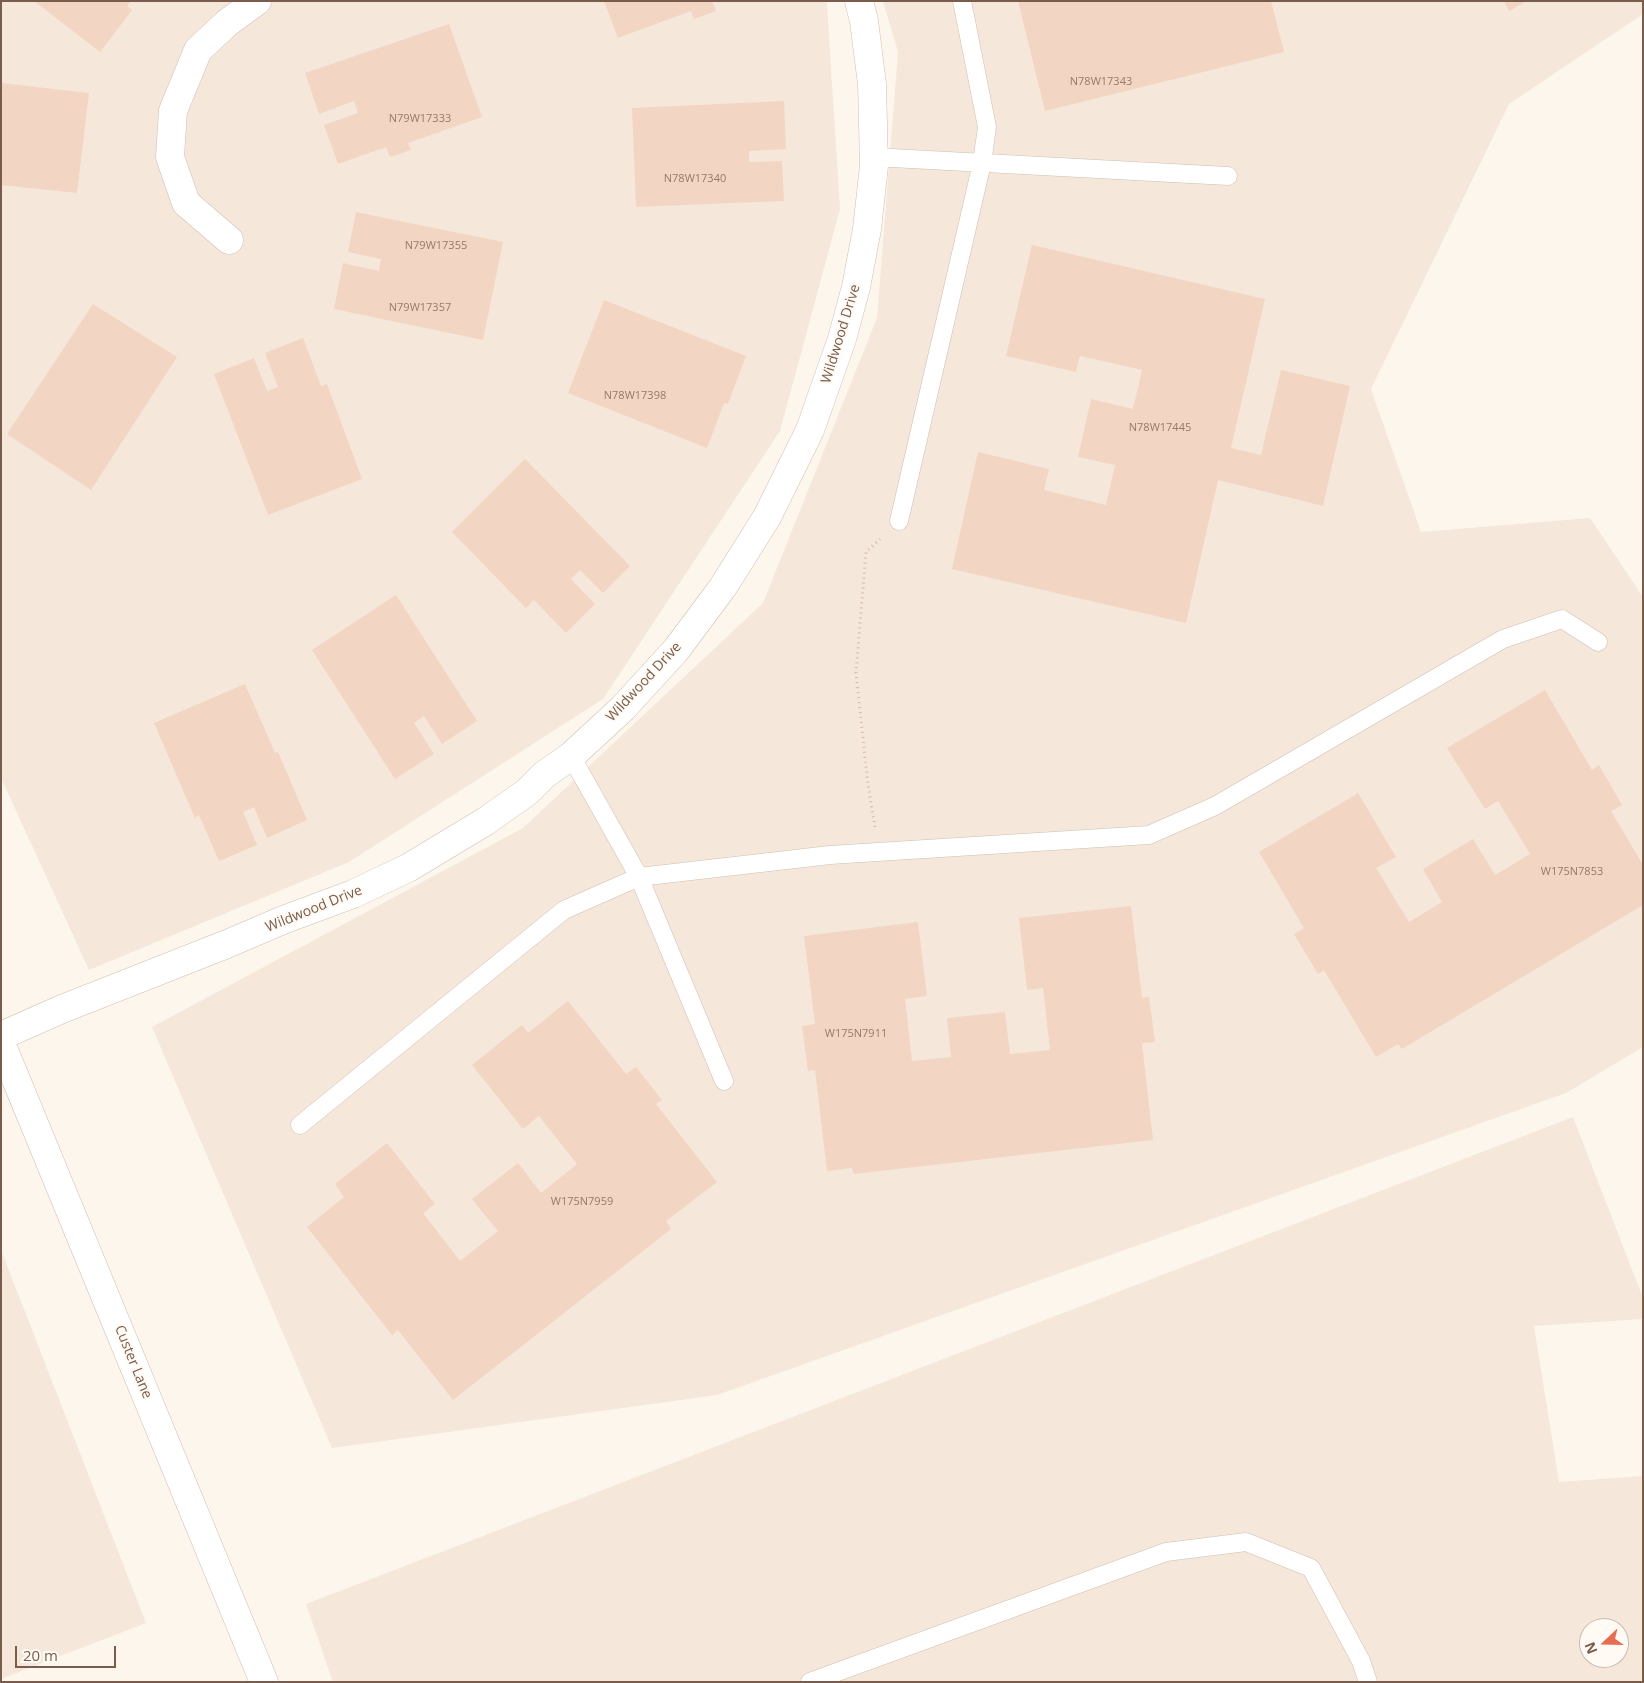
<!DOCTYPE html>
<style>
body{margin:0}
#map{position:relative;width:1644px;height:1683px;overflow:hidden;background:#fdf6ec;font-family:"Open Sans",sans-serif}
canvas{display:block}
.frame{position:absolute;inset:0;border:2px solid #7a5c4d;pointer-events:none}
.north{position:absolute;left:1579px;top:1618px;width:50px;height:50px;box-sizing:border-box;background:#fffaf3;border:1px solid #cabbb1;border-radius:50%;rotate:249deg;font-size:14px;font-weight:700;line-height:20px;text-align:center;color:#7a5c4d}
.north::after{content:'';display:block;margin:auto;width:18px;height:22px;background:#e76f51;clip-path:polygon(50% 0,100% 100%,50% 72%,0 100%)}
.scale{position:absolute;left:15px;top:1646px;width:101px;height:22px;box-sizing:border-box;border:2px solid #7a5c4d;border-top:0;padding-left:6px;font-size:15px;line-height:18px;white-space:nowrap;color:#7a5c4d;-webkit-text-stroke:4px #fffaf3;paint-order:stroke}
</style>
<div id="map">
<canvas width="1644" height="1683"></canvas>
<div class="frame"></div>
<div class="north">N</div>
<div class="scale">20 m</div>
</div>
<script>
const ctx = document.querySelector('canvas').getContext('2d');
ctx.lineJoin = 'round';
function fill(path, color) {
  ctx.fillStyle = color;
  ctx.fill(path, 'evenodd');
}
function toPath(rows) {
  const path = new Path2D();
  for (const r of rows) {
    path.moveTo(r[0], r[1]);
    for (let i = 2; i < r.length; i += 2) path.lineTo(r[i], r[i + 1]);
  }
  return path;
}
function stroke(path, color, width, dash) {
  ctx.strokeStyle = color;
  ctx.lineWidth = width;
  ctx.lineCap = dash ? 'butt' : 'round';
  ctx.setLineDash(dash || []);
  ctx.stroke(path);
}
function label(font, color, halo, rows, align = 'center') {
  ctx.font = font + ' "Open Sans",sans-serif';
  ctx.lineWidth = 4;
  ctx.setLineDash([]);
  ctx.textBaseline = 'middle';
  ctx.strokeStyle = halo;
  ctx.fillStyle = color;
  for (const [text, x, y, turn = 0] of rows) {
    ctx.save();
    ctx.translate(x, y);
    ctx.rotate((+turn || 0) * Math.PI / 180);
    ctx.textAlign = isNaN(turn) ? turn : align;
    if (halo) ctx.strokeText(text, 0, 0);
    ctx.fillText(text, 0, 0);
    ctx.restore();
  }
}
fill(toPath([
 [1,1,826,1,827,4,840,209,780,431,603,699,349,862,89,970,1,778],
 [883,1,1643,1,1643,14,1509,104,1371,389,1421,532,1590,518,1643,597,1643,1047,1566,1093,717,1395,332,1448,152,1027,523,828,763,603,877,318,898,52],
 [1573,1117,1643,1298,1643,1319,1534,1326,1559,1482,1643,1476,1643,1682,333,1682,306,1604],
 [1589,1628,1619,1628,1619,1658,1589,1658],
 [1,1250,146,1623,1,1679]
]), '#f5e8da');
fill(toPath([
 [34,1,131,1,127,6,132,10,100,52],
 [604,1,712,1,716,11,694,19,691,11,618,38],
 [1018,1,1271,1,1284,52,1045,111],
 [1504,1,1527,1,1509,11],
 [449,24,482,117,408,143,411,150,390,157,386,147,338,164,324,125,358,113,354,101,319,114,305,73],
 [1,83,89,93,77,193,1,185],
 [784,101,786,149,749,151,749,162,782,161,784,201,636,207,632,108],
 [356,212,503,242,483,340,334,309,343,263,379,271,381,259,348,252],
 [1032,245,1265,299,1231,448,1261,455,1281,370,1350,386,1323,506,1218,480,1186,623,952,569,978,452,1049,469,1044,490,1106,505,1115,465,1078,457,1091,399,1133,409,1142,370,1080,356,1076,372,1006,356],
 [604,300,746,356,728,404,724,403,707,448,568,393],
 [93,304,177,357,91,490,7,434],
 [303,338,321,386,327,384,362,479,268,515,214,374,254,358,267,391,278,387,265,353],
 [525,459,630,566,603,593,580,570,571,579,595,604,566,633,534,600,526,608,452,532],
 [396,595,477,721,442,744,424,716,414,723,434,754,395,779,312,650],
 [245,684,275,753,278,752,307,820,267,838,254,807,243,812,257,845,219,861,199,815,195,818,154,723],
 [1545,690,1592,770,1599,765,1622,805,1611,811,1643,865,1643,905,1402,1049,1398,1044,1376,1057,1324,970,1318,974,1294,934,1304,928,1259,852,1358,793,1396,857,1376,868,1409,922,1442,902,1423,869,1473,839,1495,875,1530,854,1498,801,1485,809,1447,748],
 [1131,906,1142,998,1149,997,1155,1042,1142,1043,1153,1140,854,1174,852,1168,827,1171,815,1070,808,1071,802,1026,815,1024,804,936,918,922,927,996,905,999,912,1061,951,1057,947,1018,1005,1012,1010,1054,1050,1050,1043,988,1027,990,1019,918],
 [568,1001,626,1074,636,1067,662,1100,656,1104,717,1182,666,1221,671,1229,453,1400,398,1330,392,1335,307,1227,344,1197,335,1184,387,1143,435,1204,423,1213,460,1261,498,1231,472,1199,518,1163,541,1193,577,1164,539,1116,523,1129,472,1065,522,1025,528,1033]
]), '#f3d5c3');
const lane = toPath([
 [873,157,1228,176],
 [899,521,982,163,987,127,962,1],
 [724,1081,639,877,830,855,1149,835,1215,806,1503,639,1562,619,1598,642],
 [300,1125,564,910,639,877,571,756],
 [810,1682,1166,1552,1246,1542,1311,1568,1361,1661,1368,1682]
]);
const street = toPath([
 [229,240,186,203,170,157,173,111,198,50,227,23,257,1],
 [1,1036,62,1009,227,944,283,920,353,894,408,868,486,821,527,792,544,775,571,756,623,708,676,650,723,587,767,517,810,430,842,339,856,287,867,229,874,166,872,84,864,21,859,1],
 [1,1043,264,1682]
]);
stroke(lane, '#d1beb0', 19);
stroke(street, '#d1beb0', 29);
stroke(toPath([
 [875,827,868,785,856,673,866,552,880,539]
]), '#d9b8a5', 3, [1, 4]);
stroke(lane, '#fff', 18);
stroke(street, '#fff', 28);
label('11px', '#987a6a', null, [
 ["N78W17343",1101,82],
 ["N79W17333",420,119],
 ["N78W17340",695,179],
 ["N79W17355",436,246],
 ["N79W17357",420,308],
 ["N78W17398",635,396],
 ["N78W17445",1160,428],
 ["W175N7853",1572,872],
 ["W175N7911",856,1034],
 ["W175N7959",582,1202]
]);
label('14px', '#7a5c4d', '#fffaf3', [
 ["Wildwood Drive",841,334,-73],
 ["Wildwood Drive",644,682,-47],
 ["Wildwood Drive",314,909,-22],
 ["Custer Lane",133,1362,68]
]);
</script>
